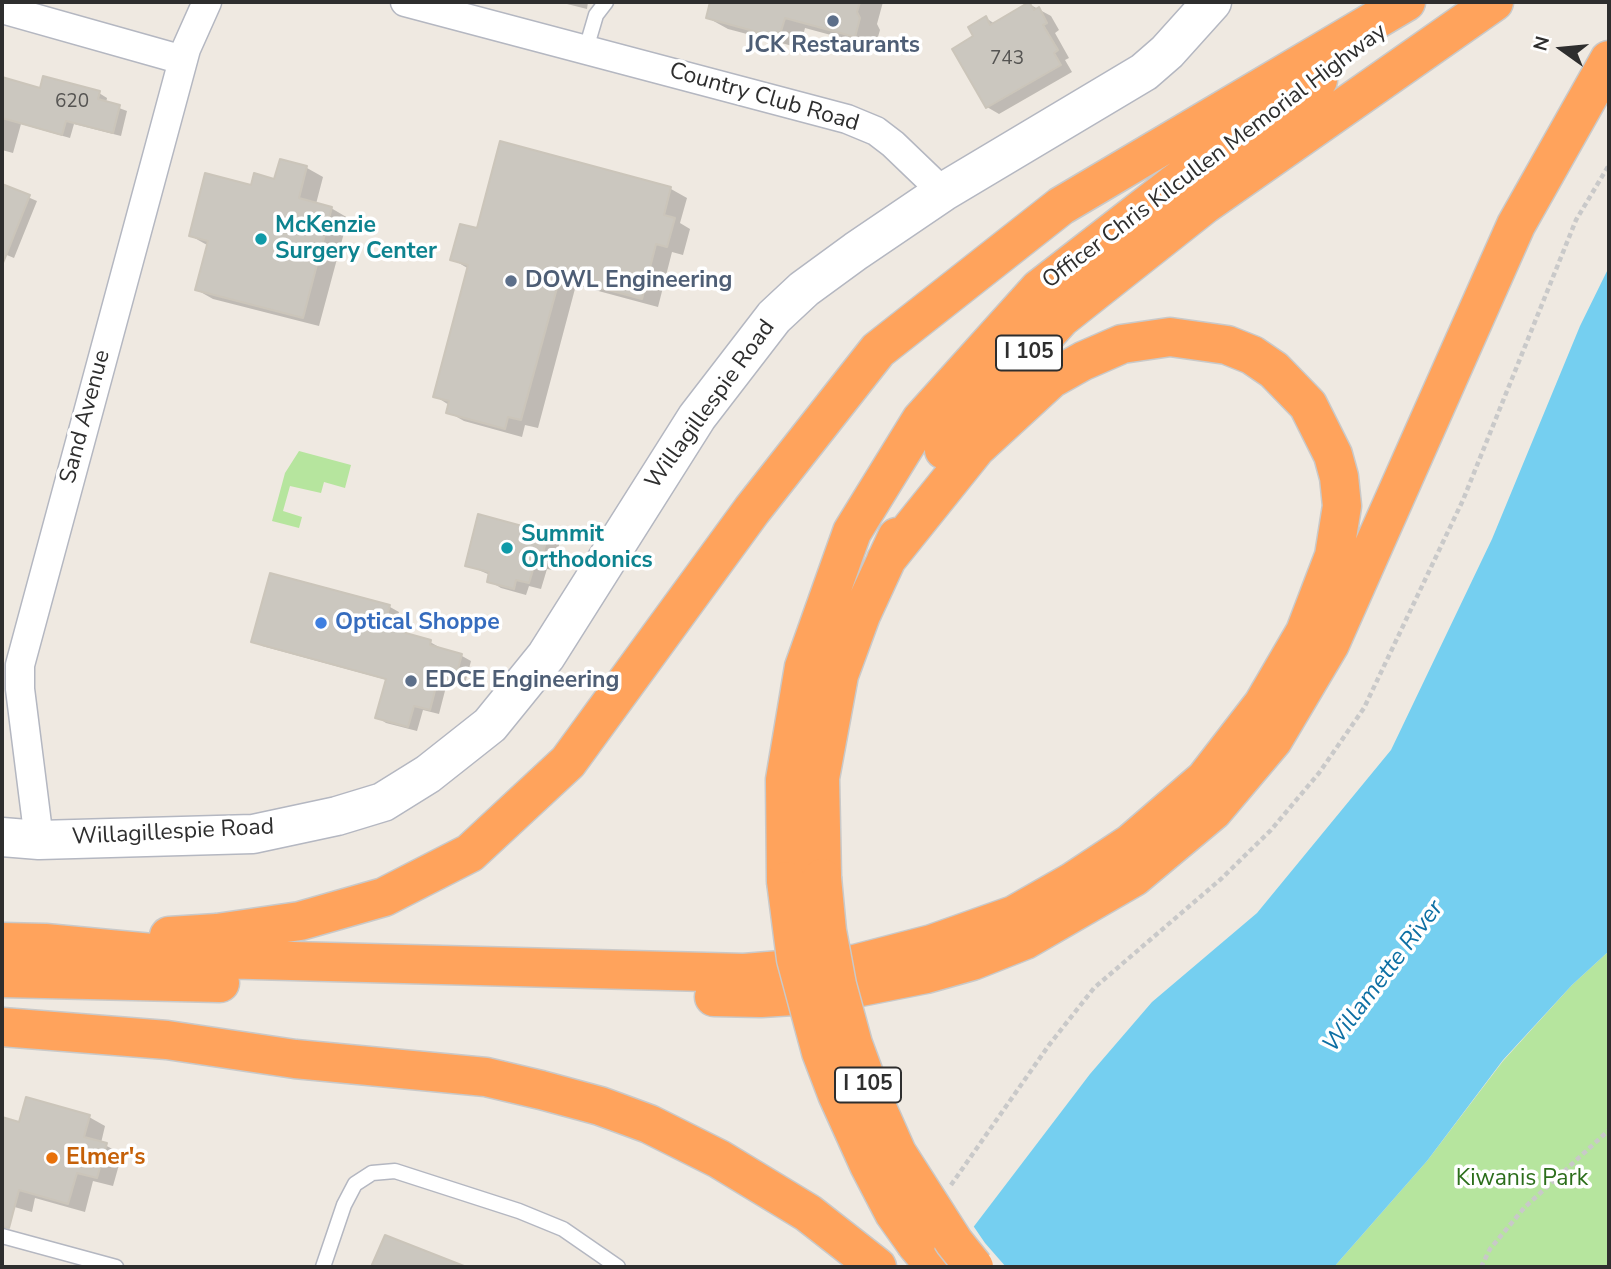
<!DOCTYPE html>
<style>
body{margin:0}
#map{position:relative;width:1611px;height:1269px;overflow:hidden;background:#efe9e1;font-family:"Nunito Sans",sans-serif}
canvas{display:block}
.frame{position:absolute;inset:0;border:4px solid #2e2e2e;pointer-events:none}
.north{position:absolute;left:1527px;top:14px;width:70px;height:70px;-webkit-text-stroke:5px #fff;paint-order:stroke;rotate:285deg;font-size:19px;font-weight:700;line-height:28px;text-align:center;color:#2e2e2e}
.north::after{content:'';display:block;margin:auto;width:24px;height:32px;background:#2e2e2e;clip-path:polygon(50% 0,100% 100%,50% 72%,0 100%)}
</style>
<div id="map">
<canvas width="1611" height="1269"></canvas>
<div class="frame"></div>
<div class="north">N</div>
</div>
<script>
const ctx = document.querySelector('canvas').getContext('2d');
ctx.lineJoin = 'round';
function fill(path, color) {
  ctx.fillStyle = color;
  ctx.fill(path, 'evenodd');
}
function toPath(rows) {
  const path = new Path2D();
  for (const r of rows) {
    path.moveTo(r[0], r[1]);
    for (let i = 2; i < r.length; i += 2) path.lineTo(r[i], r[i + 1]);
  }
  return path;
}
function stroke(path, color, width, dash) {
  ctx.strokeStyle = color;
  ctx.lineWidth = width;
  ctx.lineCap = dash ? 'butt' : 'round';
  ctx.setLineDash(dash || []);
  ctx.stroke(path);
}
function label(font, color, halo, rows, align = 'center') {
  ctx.font = font + ' "Nunito Sans",sans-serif';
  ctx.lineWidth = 7;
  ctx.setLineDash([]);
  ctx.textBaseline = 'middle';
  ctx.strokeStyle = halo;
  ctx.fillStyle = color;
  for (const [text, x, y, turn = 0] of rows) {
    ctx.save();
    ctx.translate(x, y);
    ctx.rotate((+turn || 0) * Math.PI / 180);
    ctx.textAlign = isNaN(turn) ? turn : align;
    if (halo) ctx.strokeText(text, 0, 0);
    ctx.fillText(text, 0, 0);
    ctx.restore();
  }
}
fill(toPath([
 [299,451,351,465,345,488,324,482,321,493,290,486,283,511,302,517,299,528,272,521,285,473],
 [1609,951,1609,1267,1334,1267,1427,1161,1503,1061,1572,985]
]), '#b6e59e');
fill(toPath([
 [1609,267,1609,951,1572,985,1503,1060,1427,1161,1334,1267,943,1267,1090,1074,1152,1002,1257,913,1391,750,1492,539,1580,326]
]), '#75cff0');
fill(toPath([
 [972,1224,985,1243,1006,1267,940,1267]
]), '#efe9e1');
fill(toPath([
 [559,2,588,2,587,9],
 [712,2,883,2,877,24,880,30,875,47,805,28,800,48,728,29,708,18],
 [1029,4,1051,16,1059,30,1055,33,1069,58,1065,60,1072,72,999,114,987,107,976,37,986,18,995,24],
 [2,79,41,90,99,93,107,98,106,103,127,111,121,136,74,124,70,138,21,124,13,153,2,150],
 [501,143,671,189,687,198,680,223,690,229,683,255,672,252,658,307,576,285,538,428,525,425,522,437,464,421,448,412,449,405,435,396,469,269,452,259,478,230],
 [281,161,307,168,323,177,316,204,331,208,348,218,319,326,213,299,197,290,207,245,191,236,253,187,276,181],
 [2,186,37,201,14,258,2,253],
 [479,516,548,534,560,541,553,570,547,569,541,589,529,586,526,595,501,588,489,581,490,575,467,565],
 [271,575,390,607,399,612,394,632,430,642,439,647,439,650,462,656,471,661,464,688,447,683,439,714,423,710,417,731,386,723,377,717,387,680,262,646,253,641],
 [89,1117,105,1126,101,1143,122,1154,113,1186,93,1181,85,1212,35,1198,32,1212,11,1206,2,1200,2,1119,20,1124]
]), '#0003');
const building = toPath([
 [710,2,860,2,857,12,860,18,855,37,785,18,779,38,706,18,710,2],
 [1029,2,1034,10,1039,7,1047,23,1043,25,1058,50,1054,53,1061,65,986,108,952,49,973,36,968,27,986,16,990,25,1029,2],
 [43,76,100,91,98,99,120,105,113,133,66,121,62,135,2,118,2,77,40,88,43,76],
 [500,141,671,187,664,215,675,218,667,247,656,244,642,299,560,277,521,420,508,417,505,429,446,413,449,401,433,397,468,265,450,260,460,224,477,228,500,141],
 [280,159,307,166,299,198,332,207,303,318,195,290,208,241,189,236,205,173,251,185,254,173,274,179,280,159],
 [2,184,30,195,3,263,2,263,2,184],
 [478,514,548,533,540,565,535,563,529,583,516,580,514,589,487,582,489,572,465,566,478,514],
 [270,573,390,605,384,627,431,640,430,645,462,654,454,684,438,679,430,710,414,706,408,727,375,718,386,679,251,642,270,573],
 [26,1097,90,1115,84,1137,107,1143,97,1178,77,1173,68,1204,19,1190,9,1228,2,1227,2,1117,19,1122,26,1097],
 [385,1235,464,1266,464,1267,371,1267,385,1235]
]);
fill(building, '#cbc7bf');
stroke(building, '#cbc5ba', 2);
const lane = toPath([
 [586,49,596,15,606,2],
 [2,1236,116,1267],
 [323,1267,344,1205,355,1184,372,1173,395,1171,519,1211,563,1229,618,1267]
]);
const street = toPath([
 [405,2,847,119,876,131,893,144,943,192],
 [2,9,183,60],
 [39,840,20,689,20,665,186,49,207,2]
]);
const secondary = toPath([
 [2,837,39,840,253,834,337,816,383,802,428,774,490,725,546,656,697,417,774,317,804,289,856,251,943,192,1144,72,1167,52,1212,2]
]);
const highway = toPath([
 [944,450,950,441,1061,318,1204,205,1494,2],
 [822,878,820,778,839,675,861,615,897,537],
 [786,881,785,780,804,667,852,532,921,420,1039,289,1173,185,1318,80],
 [169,936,217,933,300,921,384,897,470,853,568,762,752,510,878,350,1061,206,1406,2],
 [2,942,45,943,216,959,744,973,855,964,932,944,1014,915,1072,882,1131,843,1205,779,1263,704,1305,632,1334,556,1342,506,1339,477,1333,455,1308,405,1274,370,1252,355,1227,345,1170,337,1122,344,1083,361,1051,379,976,448,886,560],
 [2,978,220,983],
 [714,997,761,998,825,994,926,974,972,961,1025,940,1134,877,1213,811,1273,740,1330,644,1516,225,1609,60],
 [2,1027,167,1040,295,1059,486,1077,541,1090,600,1106,649,1124,719,1159,808,1213,877,1267],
 [916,1244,935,1267]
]);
stroke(lane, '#b4b7c1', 17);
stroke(street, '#b4b7c1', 31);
stroke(secondary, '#b4b7c1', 41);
stroke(highway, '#c9c9c9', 41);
stroke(toPath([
 [951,1185,1049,1045,1094,988,1221,879,1271,830,1319,773,1364,708,1463,500,1576,220,1609,165],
 [1481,1267,1490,1249,1524,1208,1609,1130]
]), '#c9c9c9', 4.5, [5, 3.5]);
stroke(lane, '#fff', 14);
stroke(street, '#fff', 28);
stroke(secondary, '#fff', 38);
stroke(highway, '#ffa35c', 38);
const highwayBridge = toPath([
 [822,878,827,931,837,985,853,1044,874,1101,897,1153,954,1242,974,1267],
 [786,881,796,959,821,1052,837,1094,869,1165,894,1213,916,1244]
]);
stroke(highwayBridge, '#c9c9c9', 41, []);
stroke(highwayBridge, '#ffa35c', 38);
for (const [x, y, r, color] of [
 [833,21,7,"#5c6f8a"],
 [261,239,7,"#0f9aa8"],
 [511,281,7,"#5c6f8a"],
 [507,548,7,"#0f9aa8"],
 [321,623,7,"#3f7fe0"],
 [411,681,7,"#5c6f8a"],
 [52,1158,7,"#e8710a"]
]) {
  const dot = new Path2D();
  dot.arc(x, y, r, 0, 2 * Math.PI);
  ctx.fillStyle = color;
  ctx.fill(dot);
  stroke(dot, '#fff', 2.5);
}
label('19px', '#555452', null, [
 ["743",1007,59],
 ["620",72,102]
]);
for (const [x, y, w] of [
 [1029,353,66],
 [868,1085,66]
]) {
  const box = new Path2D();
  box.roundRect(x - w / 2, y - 17.5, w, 35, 5);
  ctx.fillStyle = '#fff';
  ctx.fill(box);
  stroke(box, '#2e2e2e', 2);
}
label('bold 21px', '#2e2e2e', null, [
 ["I 105",1029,353],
 ["I 105",868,1085]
]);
label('bold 23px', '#4e5e75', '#fff', [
 ["JCK Restaurants",833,46,"center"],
 ["DOWL Engineering",525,281],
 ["EDCE Engineering",425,681]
], 'left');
label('23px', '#2e2e2e', '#fff', [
 ["Country Club Road",764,98,16],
 ["Officer Chris Kilcullen Memorial Highway",1215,157,-37],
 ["Willagillespie Road",711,405,-54],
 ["Sand Avenue",86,417,-75],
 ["Willagillespie Road",173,833,-3]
]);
label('bold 23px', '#0d838f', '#fff', [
 ["McKenzie",275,226],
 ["Surgery Center",275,252],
 ["Summit",521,535],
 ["Orthodonics",521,561]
], 'left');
label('bold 23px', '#366cbe', '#fff', [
 ["Optical Shoppe",335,623]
], 'left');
label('bold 23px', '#c56008', '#fff', [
 ["Elmer's",66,1158]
], 'left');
label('23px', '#2c6e1b', '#fff', [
 ["Kiwanis Park",1522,1179]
]);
label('italic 24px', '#0d6fa3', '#fff', [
 ["Willamette River",1384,977,-53]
]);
</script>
